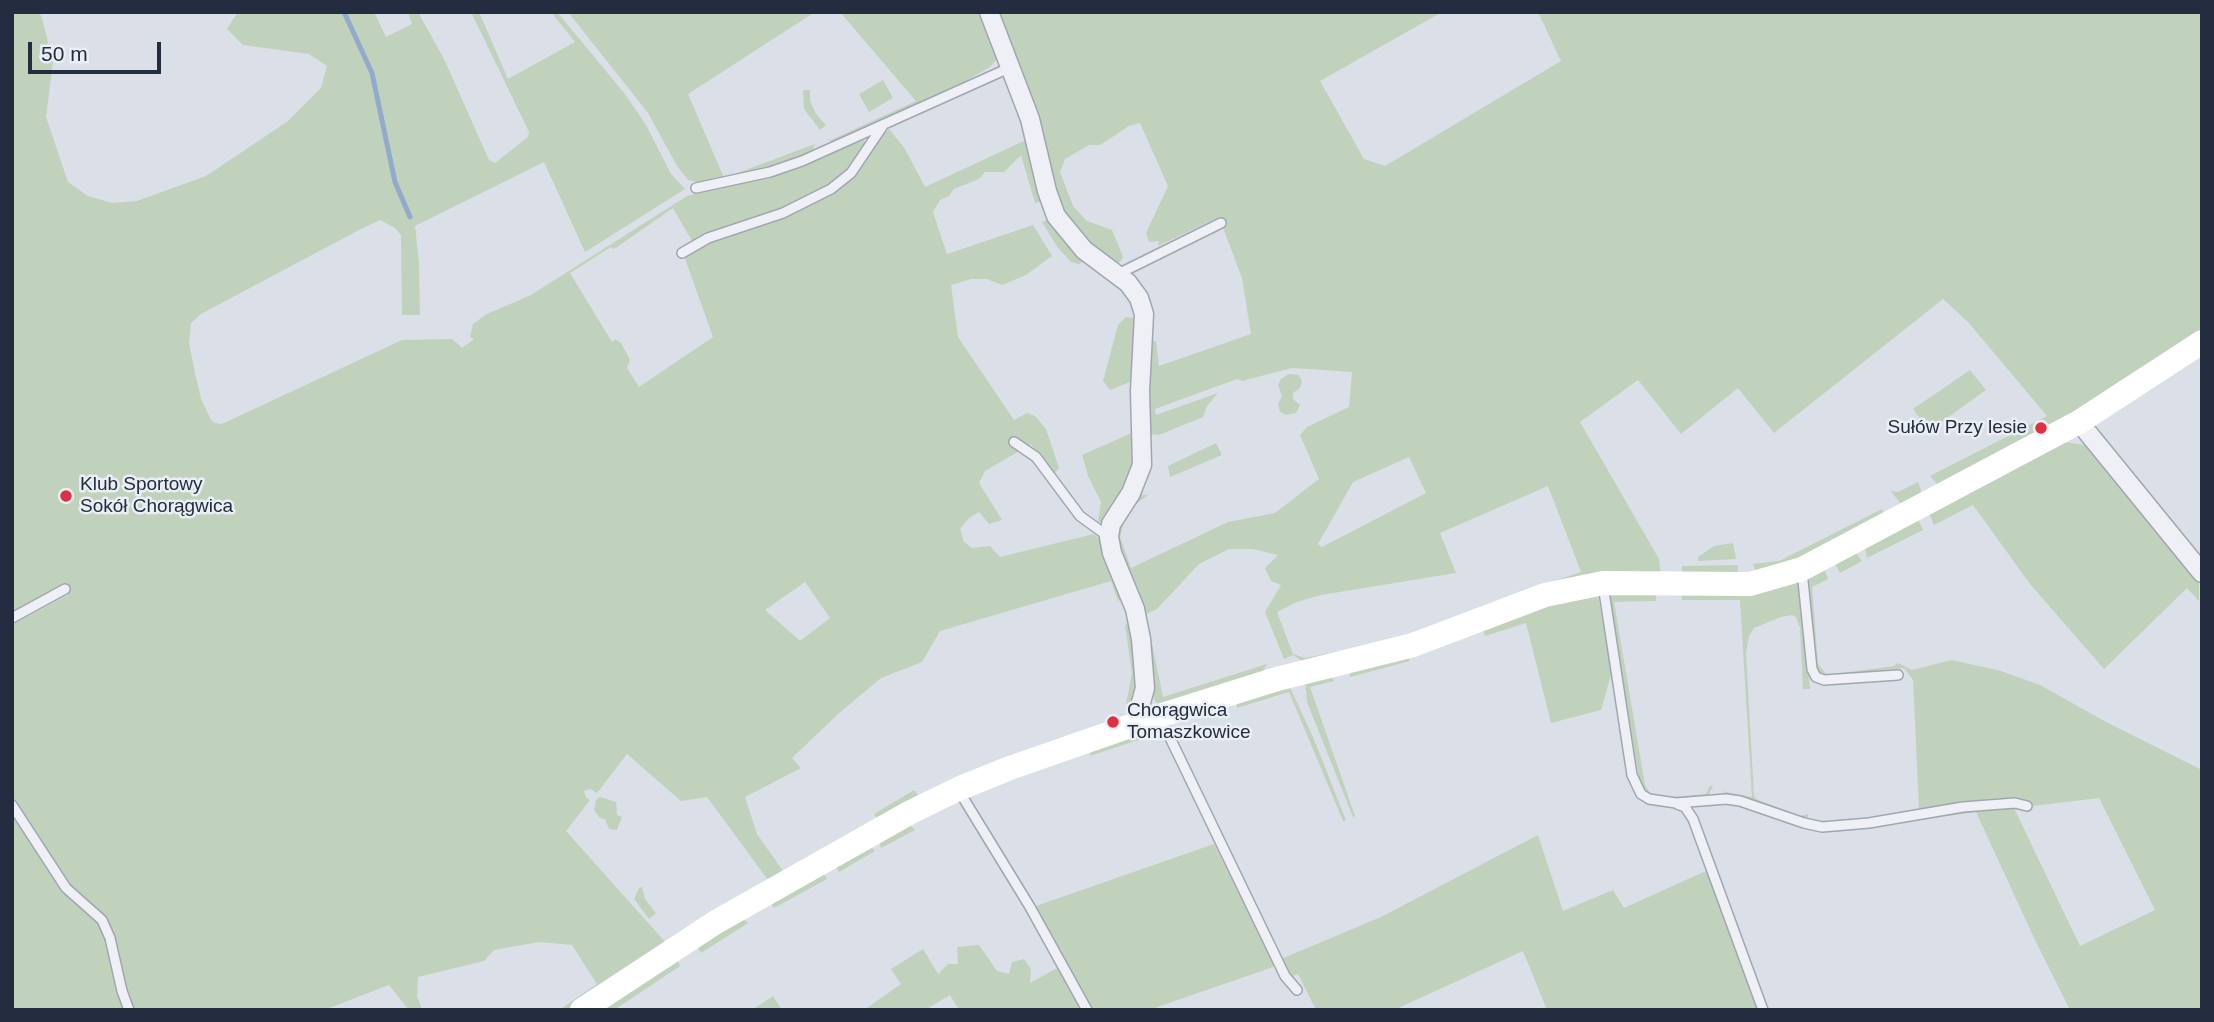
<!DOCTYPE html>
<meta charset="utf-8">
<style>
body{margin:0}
#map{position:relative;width:2214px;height:1022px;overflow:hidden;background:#dbdfe7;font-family:Arial,sans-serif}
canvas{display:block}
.frame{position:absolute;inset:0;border:14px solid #242c3f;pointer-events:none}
.scale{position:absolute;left:28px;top:42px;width:133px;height:32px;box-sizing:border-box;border:4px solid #242c3f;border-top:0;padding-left:9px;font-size:21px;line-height:24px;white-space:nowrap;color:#242c3f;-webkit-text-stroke:5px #eaeef5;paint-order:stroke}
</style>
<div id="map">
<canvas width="2214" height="1022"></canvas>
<div class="frame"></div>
<div class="scale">50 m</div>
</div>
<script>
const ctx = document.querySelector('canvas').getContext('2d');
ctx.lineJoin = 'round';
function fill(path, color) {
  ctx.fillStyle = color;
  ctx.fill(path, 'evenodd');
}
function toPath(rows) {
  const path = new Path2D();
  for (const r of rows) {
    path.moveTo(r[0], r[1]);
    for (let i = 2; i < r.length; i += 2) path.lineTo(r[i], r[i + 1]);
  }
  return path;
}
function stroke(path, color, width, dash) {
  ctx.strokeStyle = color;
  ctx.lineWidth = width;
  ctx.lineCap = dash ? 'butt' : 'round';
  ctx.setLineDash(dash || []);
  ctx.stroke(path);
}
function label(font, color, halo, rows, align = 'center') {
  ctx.font = font + ' Arial,sans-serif';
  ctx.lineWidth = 5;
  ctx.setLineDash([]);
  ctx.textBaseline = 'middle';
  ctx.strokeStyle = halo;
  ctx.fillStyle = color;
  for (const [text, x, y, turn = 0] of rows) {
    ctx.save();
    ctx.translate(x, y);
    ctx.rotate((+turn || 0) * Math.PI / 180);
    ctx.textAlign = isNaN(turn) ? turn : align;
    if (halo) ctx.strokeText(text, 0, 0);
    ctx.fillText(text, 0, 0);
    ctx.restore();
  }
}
fill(toPath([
 [12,12,39,12,42,18,53,62,46,117,68,182,88,196,112,203,137,201,206,176,288,121,321,88,327,66,309,54,243,45,227,29,238,12,374,12,386,37,412,24,408,12,418,12,445,61,489,160,495,163,528,137,529,132,471,12,479,12,508,79,575,42,551,12,557,12,625,94,646,125,671,174,685,189,585,252,544,162,415,226,419,264,420,315,402,315,401,235,395,228,380,220,359,230,201,314,191,323,189,343,195,373,201,399,211,420,215,423,222,424,402,340,452,339,462,348,474,339,470,337,473,324,487,314,531,295,687,196,797,166,864,140,866,144,847,170,820,191,795,203,716,229,692,241,673,208,614,249,611,247,570,273,612,342,615,339,621,343,630,360,627,368,639,387,713,337,684,256,717,238,777,220,830,194,852,178,864,164,882,135,889,129,905,149,925,187,1028,139,1042,201,1035,203,1021,155,1004,172,985,172,979,179,954,189,949,196,940,200,933,212,947,254,1033,225,1052,256,1026,275,1002,285,987,279,971,279,951,285,958,337,1014,420,1027,413,1035,416,1046,429,1059,468,1054,474,1031,444,985,471,979,483,1002,520,989,524,979,512,969,518,960,529,964,542,972,548,990,546,1000,557,1094,534,1102,541,1122,599,1118,601,1111,581,940,631,922,662,881,678,838,714,792,758,801,768,745,797,757,834,783,871,768,880,707,797,681,801,627,754,597,793,590,789,584,791,586,798,590,800,566,831,667,944,571,1010,559,1010,597,984,572,945,539,942,494,950,484,961,418,977,417,996,422,1010,409,1010,389,985,324,1010,133,1010,130,1003,126,1010,12,1010,12,625,68,595,61,584,12,613],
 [805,582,830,618,800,641,765,610],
 [568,12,815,12,688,94,724,178,815,144,813,149,811,153,767,169,703,183,688,180,677,166,648,113],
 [840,12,984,12,997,52,997,59,990,67,964,82,919,106,833,142,825,138,831,140,916,101],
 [998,12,1442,12,1320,81,1364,159,1385,166,1561,61,1538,12,2202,12,2202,332,2090,404,1940,488,1930,476,2047,416,1968,322,1943,299,1774,433,1738,388,1681,434,1638,380,1580,422,1659,559,1661,575,1539,586,1581,572,1548,486,1440,533,1456,573,1321,595,1297,602,1277,612,1293,654,1305,658,1385,642,1305,663,1293,655,1284,659,1265,612,1281,585,1271,581,1265,568,1278,555,1253,549,1229,549,1199,564,1157,609,1146,614,1163,697,1267,664,1263,671,1158,705,1154,699,1142,615,1116,539,1118,525,1139,495,1148,495,1136,504,1123,525,1120,537,1131,568,1228,522,1275,513,1319,479,1300,435,1307,427,1349,407,1352,372,1292,368,1242,381,1237,379,1155,409,1156,415,1218,393,1207,406,1203,417,1159,435,1148,434,1146,395,1151,341,1156,341,1159,366,1251,334,1242,278,1219,217,1158,246,1159,241,1149,242,1146,233,1168,186,1140,123,1129,126,1100,145,1089,145,1065,159,1060,172,1073,206,1087,221,1112,230,1123,257,1120,262,1113,262,1076,233,1063,216],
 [1409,457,1426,493,1322,547,1318,544,1353,482],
 [883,80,893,98,869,112,859,94],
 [803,90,810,90,810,101,816,114,826,125,820,130,804,109],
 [1047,220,1066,242,1086,260,1079,264,1071,262,1058,248,1042,222],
 [1126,317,1134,318,1132,381,1110,390,1103,381,1118,325],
 [1970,370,1986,390,1929,431,1913,409],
 [1289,374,1299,375,1302,381,1300,388,1293,393,1293,399,1300,405,1296,413,1286,415,1280,412,1278,404,1282,396,1278,385,1281,379],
 [1134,432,1135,469,1108,522,1098,522,1101,502,1088,476,1082,455],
 [2063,442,2086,445,2096,454,2199,581,2199,601,2187,588,2104,669,2030,584,1973,505,1934,525,1928,511],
 [1216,443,1222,455,1170,477,1168,466],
 [1918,482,1923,497,1903,507,1891,491,1898,492],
 [1882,509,1886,516,1822,551,1757,574,1753,564,1779,561],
 [1918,519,1923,530,1867,558,1865,548],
 [1733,543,1736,559,1698,561,1698,557,1714,546],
 [1856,553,1862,561,1840,573,1834,562],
 [1738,565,1738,577,1682,577,1682,566],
 [1824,568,1828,579,1812,587,1818,664,1827,675,1894,666,1898,663,1912,670,1952,660,2001,671,2040,685,2106,722,2202,770,2202,1010,2070,1010,2035,940,1976,812,1836,832,1814,831,1791,824,1836,831,1966,810,2014,808,2080,946,2155,910,2099,798,2033,806,2009,798,1987,799,1841,823,1827,824,1811,822,1725,796,1723,786,1725,792,1752,797,1740,600,1682,600,1682,591,1794,581,1799,585,1810,689,1803,689,1800,628,1796,617,1792,615,1781,617,1754,628,1749,636,1746,653,1754,795,1756,799,1800,816,1808,814,1808,818,1829,822,1846,822,1919,810,1913,680,1904,668,1824,676,1815,666,1809,580,1811,573],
 [1614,590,1656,591,1656,601,1614,602,1645,785,1650,793,1661,798,1706,794,1710,786,1713,786,1708,796,1662,799,1651,796,1640,784,1609,600,1611,593],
 [1598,596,1612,671,1601,710,1551,723,1526,623,1485,636,1482,626,1540,604],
 [1133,622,1139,681,1134,705,1126,704,1132,673,1125,625],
 [1406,654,1410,661,1350,677,1350,667],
 [1330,673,1334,681,1310,687,1355,816,1353,817,1307,702,1305,679],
 [1288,683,1313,737,1346,820,1343,821,1289,692,1237,708,1237,704],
 [1157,728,1159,733,1090,756,1091,748],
 [914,790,918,795,878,819,874,814],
 [600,797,616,802,617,815,622,817,617,830,609,829,605,819,600,818,594,810,596,800],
 [908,823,915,830,881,848,879,842],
 [1538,835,1563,911,1613,890,1624,908,1708,870,1760,1010,1547,1010,1523,951,1394,1010,1316,1010,1298,974,1290,977,1281,959,1381,917],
 [1214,844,1274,961,1273,967,1149,1010,1090,1010,1036,906],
 [872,848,875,851,839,872,833,863],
 [823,873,827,879,774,908,769,899],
 [642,887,645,899,656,913,649,919,634,899,639,888],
 [740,916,748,923,701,953,695,943],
 [979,945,997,971,1009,974,1012,962,1024,959,1031,969,1030,983,1059,967,1082,1010,959,1010,950,995,925,1010,864,1010,901,984,891,969,923,949,938,974,948,964,958,964,957,947],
 [675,956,680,966,614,1010,601,1010],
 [773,996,782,1010,752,1010]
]), '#c0d2bb');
stroke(toPath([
 [344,12,372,73,395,182,410,217]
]), '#92abcc', 5);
const lane = toPath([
 [696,188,770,172,802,161,1009,68],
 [682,253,708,238,783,213,831,189,851,173,882,127],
 [1118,274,1221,223],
 [1014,442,1036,457,1080,516,1109,537],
 [1802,571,1812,669,1816,677,1824,680,1898,675],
 [1603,585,1632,775,1641,794,1649,799,1676,803,1726,799,1740,801,1804,823,1822,827,1869,823,1963,807,2015,803,2027,806],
 [12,618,65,589],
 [1160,717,1285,976,1297,990],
 [959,791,1030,907,1087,1010],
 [1677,804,1685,807,1693,819,1763,1010],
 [12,805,66,888,102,920,110,938,122,991,129,1010]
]);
const street = toPath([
 [989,12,1030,119,1047,191,1056,216,1084,250,1128,283,1139,298,1144,314,1140,391,1142,465,1131,493,1111,524,1109,537,1112,553,1135,609,1141,639,1145,688,1135,724],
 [2079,422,2202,573]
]);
stroke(lane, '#a0a6b1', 12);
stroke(street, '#a0a6b1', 21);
stroke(lane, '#eef0f5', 9);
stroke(street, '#eef0f5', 18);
stroke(toPath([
 [582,1010,716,922,909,813,958,789,1010,768,1159,716,1277,679,1413,645,1545,595,1603,583,1750,584,1802,569,2079,422,2202,342]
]), '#fff', 24);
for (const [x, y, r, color] of [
 [2041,428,7,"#db3143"],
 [66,496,7,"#db3143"],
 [1113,722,7,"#db3143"]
]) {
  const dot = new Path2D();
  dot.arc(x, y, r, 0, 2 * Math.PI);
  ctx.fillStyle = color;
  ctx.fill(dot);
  stroke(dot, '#eaeef5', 2.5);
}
label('19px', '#242c3f', '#eaeef5', [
 ["Sułów Przy lesie",2027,428,"right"],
 ["Klub Sportowy",80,485],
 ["Sokół Chorągwica",80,507],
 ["Chorągwica",1127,711],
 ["Tomaszkowice",1127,733]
], 'left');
</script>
